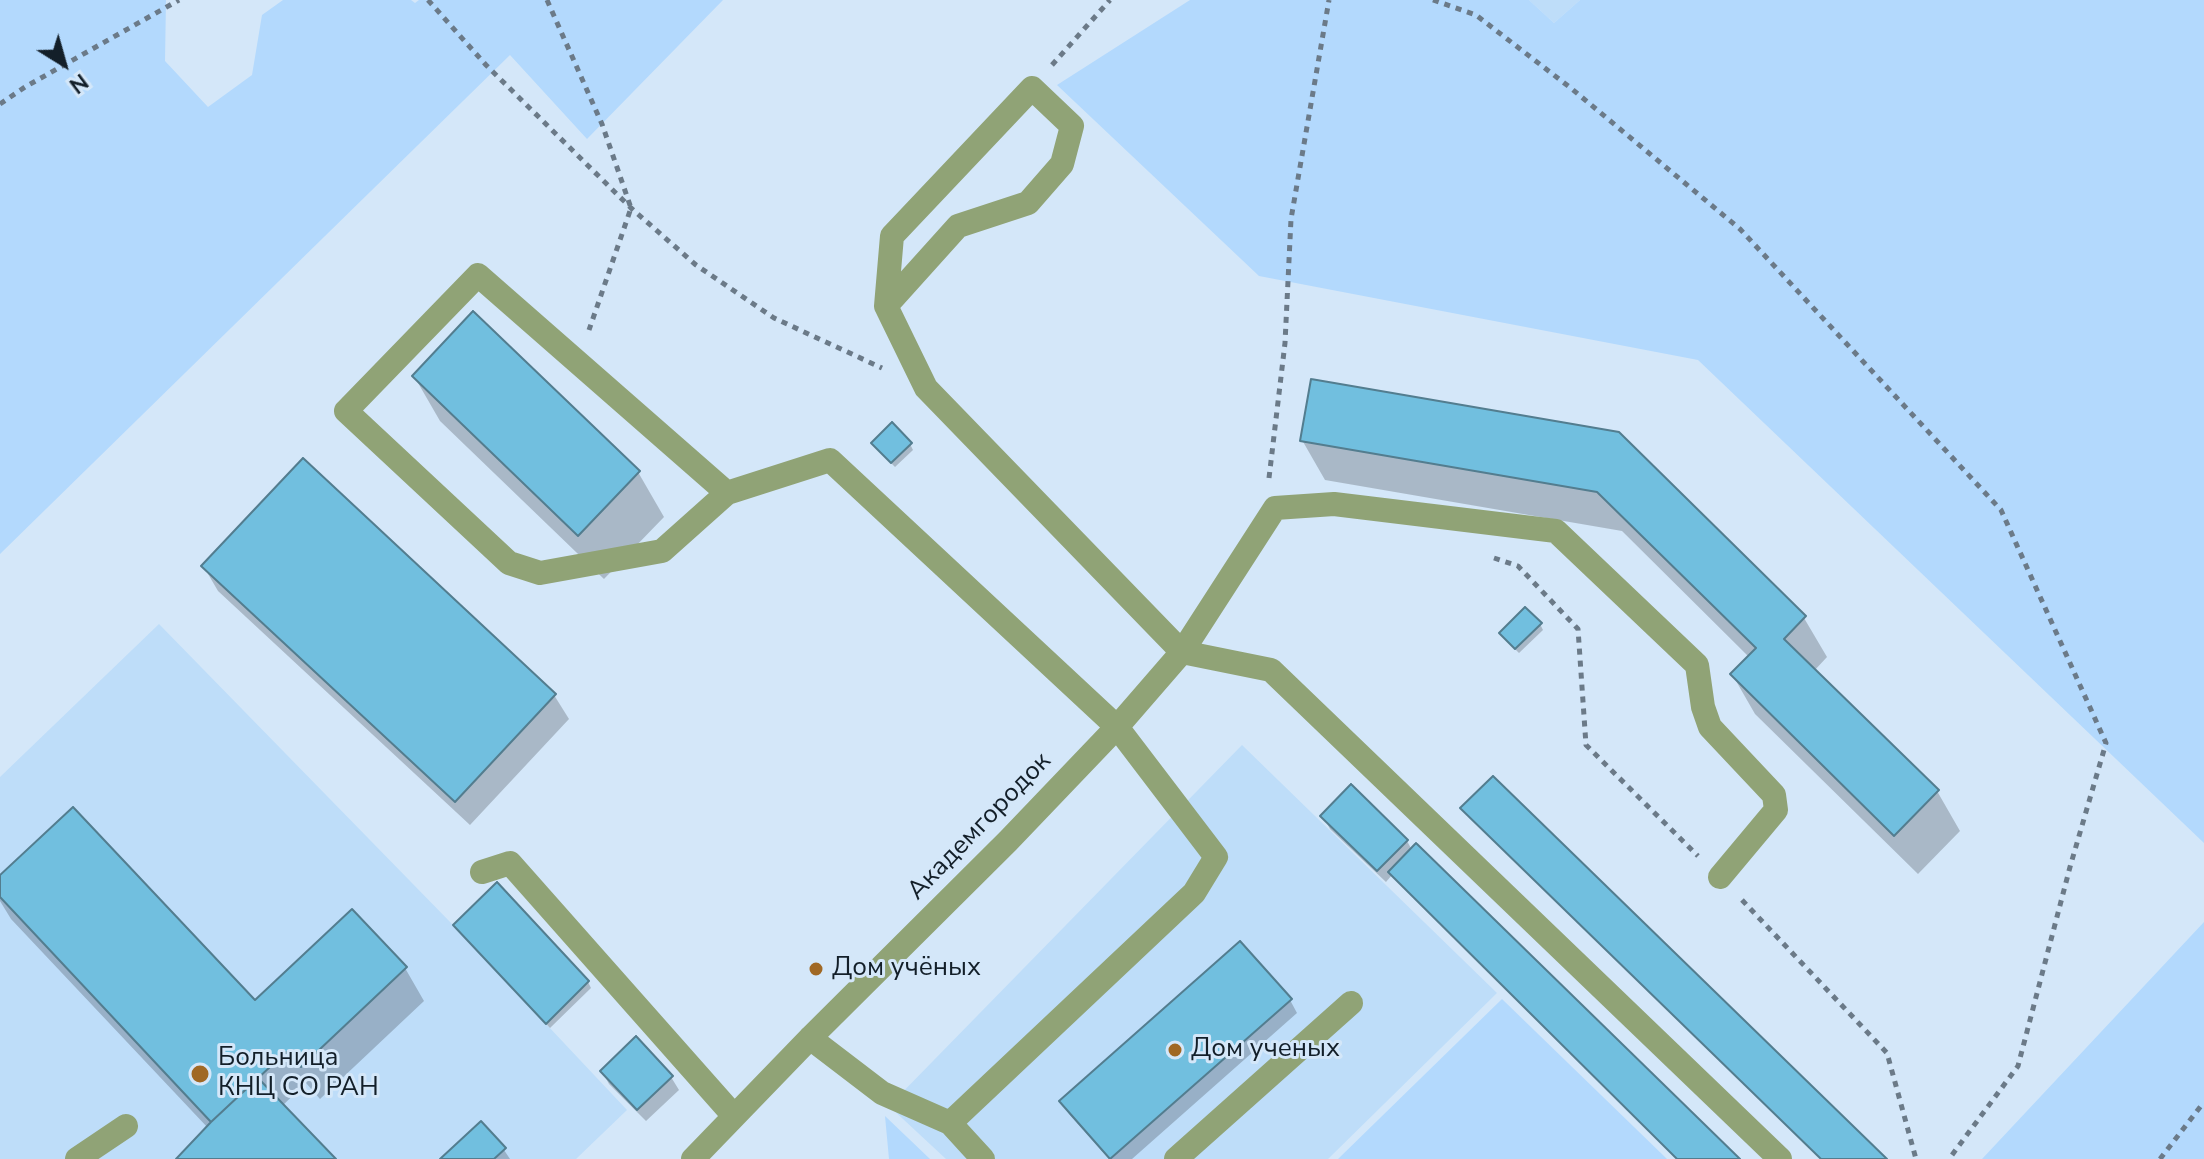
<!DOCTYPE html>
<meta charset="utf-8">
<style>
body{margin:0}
#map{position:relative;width:2204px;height:1159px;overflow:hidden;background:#d4e7f9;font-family:"Nunito Sans",sans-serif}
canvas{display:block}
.north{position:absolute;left:24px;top:24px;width:80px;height:80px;-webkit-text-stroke:6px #d4e7f9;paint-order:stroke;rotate:143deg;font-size:22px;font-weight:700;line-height:32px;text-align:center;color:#131f29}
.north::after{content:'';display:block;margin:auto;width:28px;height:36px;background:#131f29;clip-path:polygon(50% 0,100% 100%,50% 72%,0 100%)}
</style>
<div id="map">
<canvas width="2204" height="1159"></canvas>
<div class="north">N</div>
</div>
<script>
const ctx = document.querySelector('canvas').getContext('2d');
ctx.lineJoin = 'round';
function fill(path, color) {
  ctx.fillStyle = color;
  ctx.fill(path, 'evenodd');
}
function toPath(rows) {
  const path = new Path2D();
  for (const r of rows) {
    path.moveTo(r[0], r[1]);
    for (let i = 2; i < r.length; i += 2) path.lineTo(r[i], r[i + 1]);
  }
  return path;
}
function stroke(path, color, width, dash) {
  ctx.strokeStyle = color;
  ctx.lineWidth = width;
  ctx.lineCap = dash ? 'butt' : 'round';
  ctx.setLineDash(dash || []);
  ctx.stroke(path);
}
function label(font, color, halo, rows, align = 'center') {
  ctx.font = font + ' "Nunito Sans",sans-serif';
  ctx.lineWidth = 6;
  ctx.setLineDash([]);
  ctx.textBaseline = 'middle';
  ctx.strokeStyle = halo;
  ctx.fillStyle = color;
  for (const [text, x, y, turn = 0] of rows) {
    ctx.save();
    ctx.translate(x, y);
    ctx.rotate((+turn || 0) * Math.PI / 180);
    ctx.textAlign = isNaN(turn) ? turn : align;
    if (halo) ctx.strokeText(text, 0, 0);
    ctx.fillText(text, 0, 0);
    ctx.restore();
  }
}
fill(toPath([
 [1529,0,1580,0,1554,23],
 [159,624,453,925,627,1110,576,1159,0,1159,0,777],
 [1242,745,1497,993,1328,1159,946,1159,889,1106]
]), '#beddf9');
fill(toPath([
 [0,0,166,0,165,61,208,107,252,75,262,15,283,0,411,0,415,3,419,0,723,0,587,139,510,55,0,554],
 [1190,0,1529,0,1554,23,1580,0,2204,0,2204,843,1698,360,1259,276,1057,85],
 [2204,922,2204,1159,1982,1159],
 [1502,999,1667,1159,1338,1159],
 [885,1116,930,1159,889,1159]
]), '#b3d9fd');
fill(toPath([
 [414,376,638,472,664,517,604,579,440,421],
 [1618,434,1804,618,1827,657,1814,671,1937,791,1960,831,1918,874,1755,714,1732,674,1749,657,1622,531,1325,480,1302,440],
 [910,444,913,450,895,467,877,449],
 [204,567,554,695,569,719,470,825,218,591],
 [1540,624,1543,630,1519,653,1505,639],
 [1463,809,1884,1159,1821,1159,1466,814],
 [1323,816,1407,841,1412,850,1737,1159,1677,1159,1392,875,1386,882,1330,829],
 [0,878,255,1003,405,968,424,1001,320,1099,306,1083,282,1106,333,1159,179,1159,208,1128,11,919,0,901],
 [455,925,588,982,591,988,550,1028],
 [1290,1000,1297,1013,1132,1159,1109,1159,1069,1114,1061,1101],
 [602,1071,671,1077,679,1090,646,1121,609,1084],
 [481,1124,504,1150,510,1159,443,1159]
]), '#0003');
const building = toPath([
 [473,311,640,471,578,536,412,376,473,311],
 [1311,379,1619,432,1806,616,1784,639,1939,790,1894,836,1730,674,1756,648,1597,492,1300,441,1311,379],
 [892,422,912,443,891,463,871,443,892,422],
 [303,458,556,694,455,802,201,566,303,458],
 [1525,607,1542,623,1515,649,1499,633,1525,607],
 [1493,776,1887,1159,1821,1159,1460,808,1493,776],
 [1351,784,1408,840,1377,871,1320,816,1351,784],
 [73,807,255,1000,352,909,407,967,301,1067,286,1052,211,1122,0,897,0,875,73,807],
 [1416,843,1740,1159,1677,1159,1388,872,1416,843],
 [497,882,589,981,546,1024,453,925,497,882],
 [1240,941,1292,999,1110,1159,1059,1101,1240,941],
 [636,1036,673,1076,637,1110,600,1071,636,1036],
 [258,1078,336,1159,176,1159,211,1122,258,1078],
 [481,1121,506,1148,494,1159,440,1159,481,1121]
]);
fill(building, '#71bfdf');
stroke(building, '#537d8f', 2);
stroke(toPath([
 [428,0,486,65,631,208,696,265,774,318,882,368],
 [547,0,602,124,631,208,589,330],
 [1433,0,1476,15,1572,89,1740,229,2001,510,2106,743,2070,867,2018,1066,1949,1159],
 [1052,65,1110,0],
 [0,104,25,87,179,0],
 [1269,478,1285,343,1291,219,1329,0],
 [1494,558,1518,566,1578,629,1586,745,1698,856],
 [1742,900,1887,1053,1916,1159],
 [2160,1159,2204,1102]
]), '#6b7a88', 5, [6, 6]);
stroke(toPath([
 [886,306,958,226,1028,203,1062,164,1072,126,1032,88,892,236,886,306,926,388,1182,652,1271,670,1780,1159],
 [727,493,662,551,540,573,509,563,346,411,478,275,727,493,830,460,1117,727,1216,857,1194,893,950,1123],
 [482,872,510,863,734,1116],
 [810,1038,882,1093,950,1123,983,1159],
 [77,1159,126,1126],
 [693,1159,810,1038,1008,841,1117,727,1182,652,1275,508,1334,504,1556,531,1697,665,1703,707,1710,727,1774,795,1776,810,1720,877],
 [1176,1159,1351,1003]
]), '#90a376', 24);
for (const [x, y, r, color] of [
 [816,969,8,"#a06824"],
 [1175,1050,8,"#a06824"],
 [200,1074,10,"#a06824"]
]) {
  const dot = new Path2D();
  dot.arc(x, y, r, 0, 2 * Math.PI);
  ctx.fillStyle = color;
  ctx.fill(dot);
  stroke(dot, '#d4e7f9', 3);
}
label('26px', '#131f29', '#d4e7f9', [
 ["Академгородок",980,827,-46]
]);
label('26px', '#131f29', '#d4e7f9', [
 ["Дом учёных",832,969],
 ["Дом ученых",1191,1050],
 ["Больница",218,1059],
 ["КНЦ СО РАН",218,1089]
], 'left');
</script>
